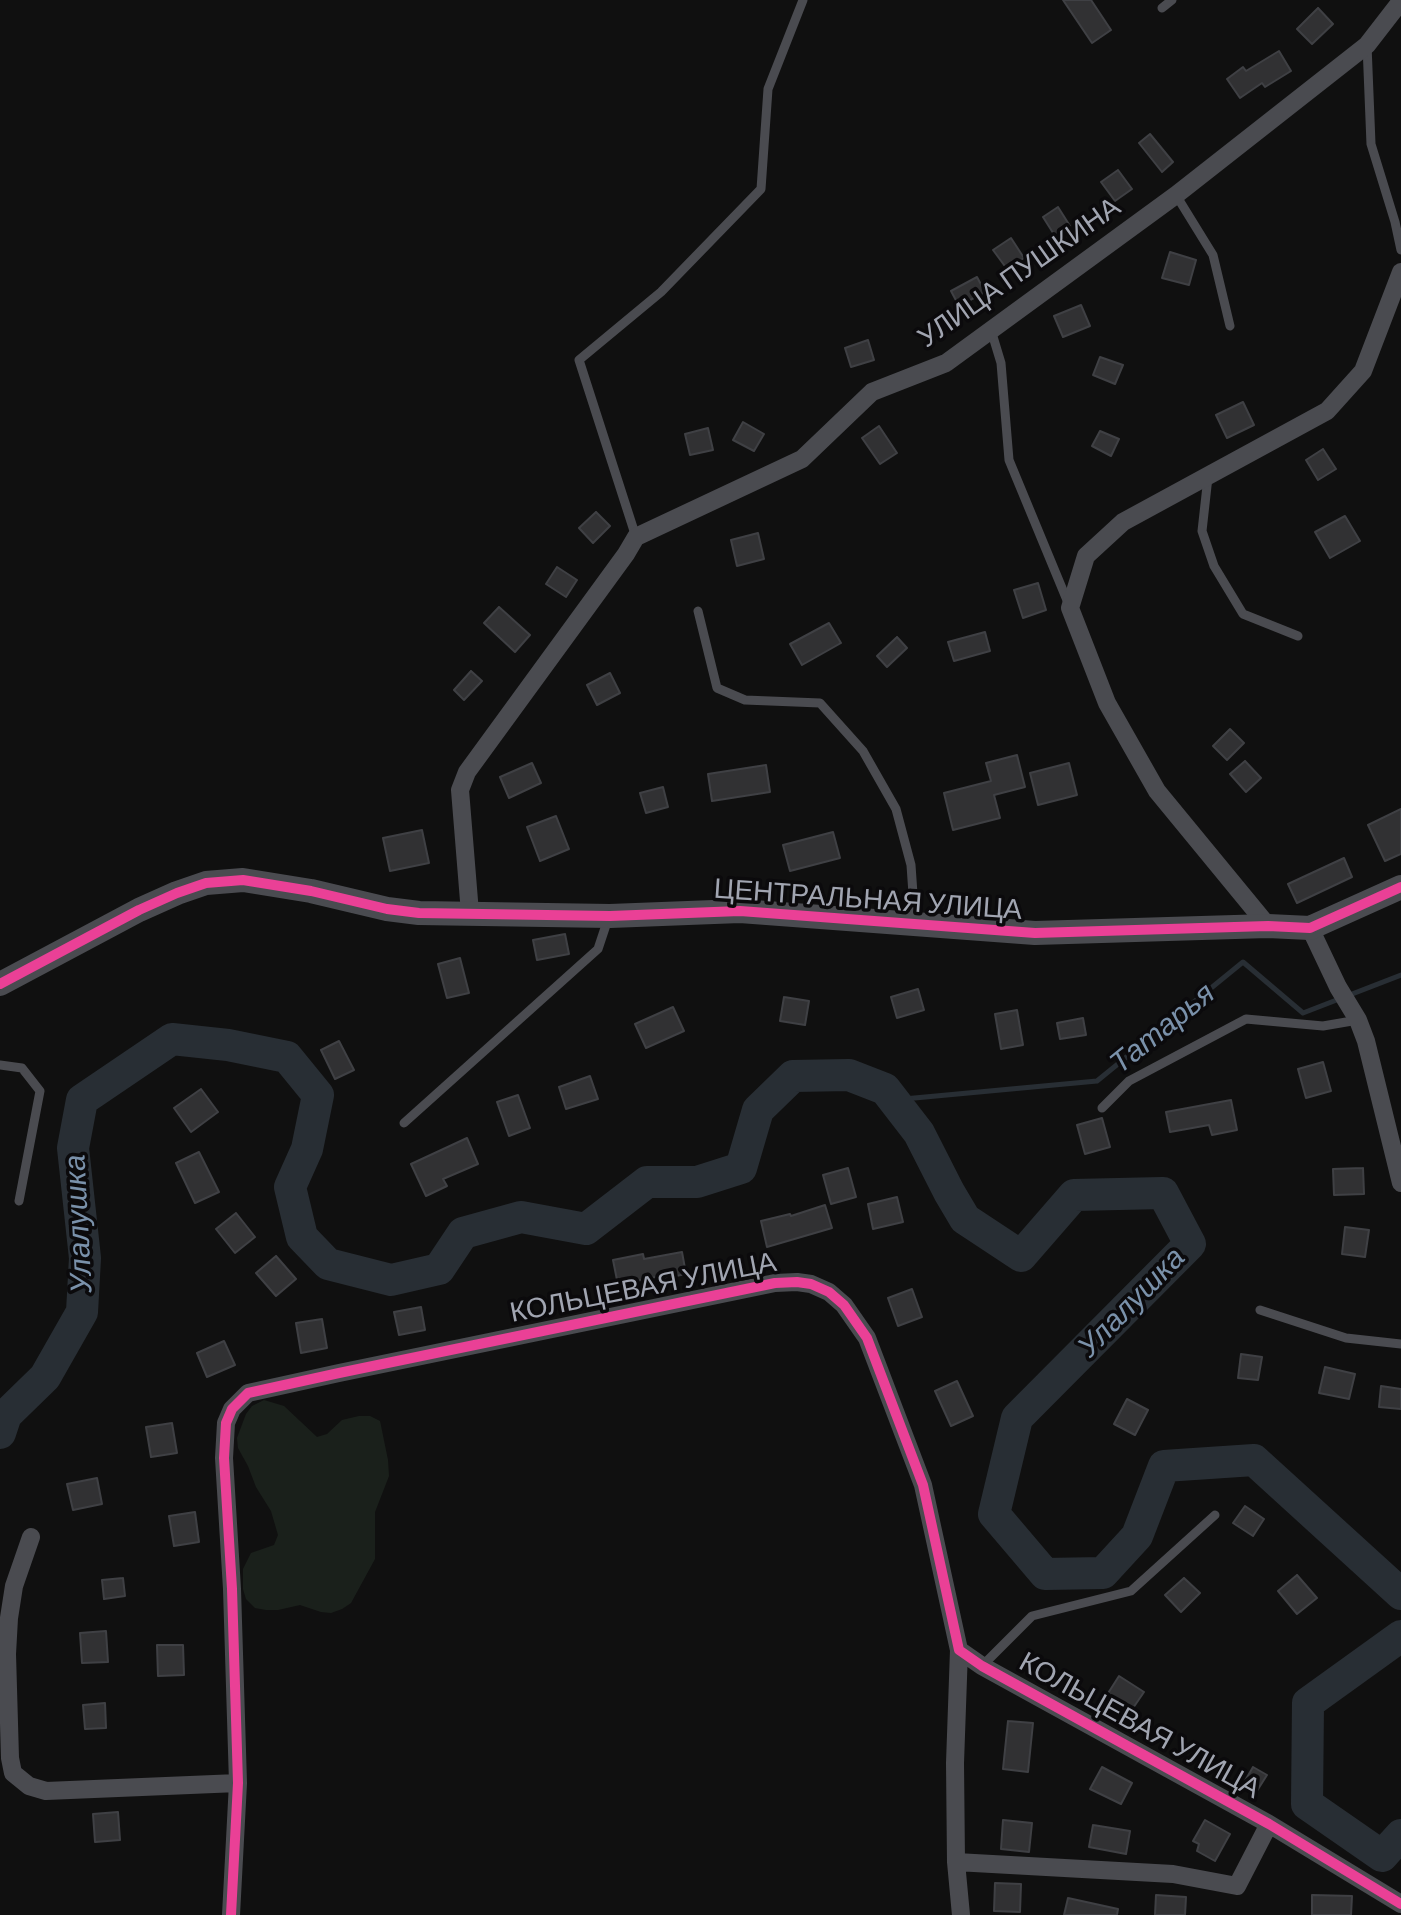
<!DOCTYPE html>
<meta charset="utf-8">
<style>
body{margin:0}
canvas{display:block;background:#101010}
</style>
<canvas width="1401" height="1915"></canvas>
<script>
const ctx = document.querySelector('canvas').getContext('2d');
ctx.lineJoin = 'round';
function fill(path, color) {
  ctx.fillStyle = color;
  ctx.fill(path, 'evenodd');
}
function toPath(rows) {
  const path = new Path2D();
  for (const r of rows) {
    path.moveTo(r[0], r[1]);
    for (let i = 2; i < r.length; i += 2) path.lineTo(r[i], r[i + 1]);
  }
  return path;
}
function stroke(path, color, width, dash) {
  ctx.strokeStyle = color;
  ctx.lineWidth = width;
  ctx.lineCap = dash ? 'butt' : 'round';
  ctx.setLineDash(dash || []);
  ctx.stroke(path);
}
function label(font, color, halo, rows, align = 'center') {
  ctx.font = font + ' Barlow,sans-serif';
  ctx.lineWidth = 7;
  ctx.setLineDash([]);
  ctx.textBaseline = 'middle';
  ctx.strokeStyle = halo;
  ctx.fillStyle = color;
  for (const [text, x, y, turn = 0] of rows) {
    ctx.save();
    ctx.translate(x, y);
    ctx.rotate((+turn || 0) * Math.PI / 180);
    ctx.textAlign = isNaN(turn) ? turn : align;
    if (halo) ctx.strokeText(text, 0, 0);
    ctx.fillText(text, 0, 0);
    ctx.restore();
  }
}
fill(toPath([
 [264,1400,284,1406,317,1437,327,1434,342,1420,359,1416,370,1416,380,1421,388,1460,389,1476,375,1512,375,1559,351,1603,342,1609,331,1613,321,1612,300,1605,278,1610,266,1610,255,1608,246,1599,243,1589,243,1569,251,1553,274,1545,278,1535,271,1511,256,1487,248,1466,238,1448,237,1438,246,1414,252,1406]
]), '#1a201b');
stroke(toPath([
 [893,1100,1097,1081,1243,962,1303,1013,1401,975]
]), '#282e34', 5);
stroke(toPath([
 [0,1433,6,1415,45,1377,82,1312,85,1258,73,1148,82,1100,172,1039,228,1045,287,1057,318,1095,307,1149,290,1187,302,1237,328,1264,391,1280,439,1269,463,1233,521,1217,586,1229,647,1182,697,1182,741,1168,758,1110,793,1076,849,1075,885,1089,919,1133,949,1192,965,1219,1021,1256,1074,1195,1163,1193,1190,1244,1017,1418,994,1514,1045,1574,1103,1573,1137,1536,1164,1466,1254,1460,1401,1594],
 [1401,1636,1308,1703,1307,1804,1382,1856,1401,1835]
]), '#282e34', 32);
const building = toPath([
 [1063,0,1091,0,1111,30,1092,43,1063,0],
 [1318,8,1333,24,1312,44,1297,29,1318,8],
 [1279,51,1291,71,1265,87,1262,83,1240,98,1227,79,1243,67,1246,71,1279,51],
 [1150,134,1173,162,1162,172,1139,143,1150,134],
 [1118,170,1132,189,1115,201,1101,182,1118,170],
 [1058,207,1070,226,1055,236,1043,217,1058,207],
 [1011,238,1024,258,1007,269,993,250,1011,238],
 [1170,252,1196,260,1189,285,1162,278,1170,252],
 [977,277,985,292,959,306,951,291,977,277],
 [1081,305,1090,326,1063,337,1054,316,1081,305],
 [868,340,874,360,851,367,845,348,868,340],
 [1100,357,1123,365,1115,384,1093,375,1100,357],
 [1243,402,1254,425,1227,438,1216,415,1243,402],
 [743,422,764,434,754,451,733,440,743,422],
 [879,426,897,453,880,464,862,438,879,426],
 [708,428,713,450,690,455,685,434,708,428],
 [1100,431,1119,439,1111,456,1092,446,1100,431],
 [1323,449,1336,469,1318,480,1306,460,1323,449],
 [596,512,610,526,593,543,579,528,596,512],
 [1345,516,1360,541,1330,558,1315,532,1345,516],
 [758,533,764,559,737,566,731,540,758,533],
 [557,567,577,580,566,597,546,584,557,567],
 [1038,583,1046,610,1023,618,1014,590,1038,583],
 [499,607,530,635,515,652,484,623,499,607],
 [829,623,841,643,802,665,790,644,829,623],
 [985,632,990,651,954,661,948,642,985,632],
 [897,637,907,648,887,667,877,656,897,637],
 [471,671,482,681,464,700,454,690,471,671],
 [610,673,620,693,597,705,587,685,610,673],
 [1230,729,1244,743,1227,760,1213,746,1230,729],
 [1017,755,1025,787,994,795,1000,818,953,830,944,793,991,781,986,763,1017,755],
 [1245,761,1261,778,1246,792,1230,774,1245,761],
 [532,763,541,783,509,798,500,777,532,763],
 [1069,763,1077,795,1038,805,1030,773,1069,763],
 [766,765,770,792,712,801,708,774,766,765],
 [663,787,668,807,646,813,640,793,663,787],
 [1401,809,1401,854,1385,861,1368,825,1401,809],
 [556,816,569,849,540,861,527,827,556,816],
 [422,830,429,863,390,871,383,838,422,830],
 [833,832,840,858,790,871,783,845,833,832],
 [1344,858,1352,877,1297,903,1288,884,1344,858],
 [565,934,569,954,537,960,533,940,565,934],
 [460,958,469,993,447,998,438,964,460,958],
 [918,989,924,1010,897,1018,891,997,918,989],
 [784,997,809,1001,805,1025,780,1021,784,997],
 [673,1007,684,1031,646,1048,635,1024,673,1007],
 [1017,1010,1023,1045,1001,1049,995,1014,1017,1010],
 [1083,1018,1086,1035,1060,1039,1057,1023,1083,1018],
 [339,1041,354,1070,335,1079,321,1050,339,1041],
 [1323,1062,1331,1091,1306,1098,1298,1069,1323,1062],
 [590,1076,598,1099,566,1109,559,1087,590,1076],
 [201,1089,218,1112,191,1132,174,1108,201,1089],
 [518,1095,530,1128,509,1136,497,1102,518,1095],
 [1231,1100,1237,1130,1212,1135,1209,1125,1170,1132,1166,1112,1231,1100],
 [1102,1118,1110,1147,1085,1154,1077,1125,1102,1118],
 [467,1138,478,1164,443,1179,447,1186,426,1196,411,1164,467,1138],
 [199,1152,219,1192,195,1203,176,1163,199,1152],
 [848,1168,856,1197,831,1204,823,1175,848,1168],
 [1363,1168,1364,1194,1334,1195,1333,1169,1363,1168],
 [897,1197,903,1222,873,1229,868,1204,897,1197],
 [825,1205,832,1228,767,1247,761,1221,790,1214,791,1216,825,1205],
 [236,1213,255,1237,235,1253,216,1229,236,1213],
 [1345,1227,1369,1230,1365,1257,1342,1254,1345,1227],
 [682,1252,686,1274,661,1279,660,1276,618,1285,613,1260,643,1254,644,1259,682,1252],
 [276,1256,296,1279,276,1296,256,1273,276,1256],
 [912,1289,922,1317,898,1326,888,1298,912,1289],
 [421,1307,425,1330,399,1335,394,1312,421,1307],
 [322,1319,327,1348,301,1353,296,1323,322,1319],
 [224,1341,235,1365,207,1377,197,1353,224,1341],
 [1241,1354,1262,1357,1258,1380,1238,1378,1241,1354],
 [1325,1367,1355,1374,1349,1399,1319,1393,1325,1367],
 [957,1381,973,1416,951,1426,935,1391,957,1381],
 [1381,1386,1401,1389,1401,1409,1379,1407,1381,1386],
 [1127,1399,1148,1410,1135,1435,1114,1424,1127,1399],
 [172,1423,177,1453,151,1457,146,1427,172,1423],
 [97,1478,102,1504,73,1510,67,1484,97,1478],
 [1245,1506,1264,1519,1253,1536,1233,1523,1245,1506],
 [195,1512,199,1542,174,1546,169,1516,195,1512],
 [1297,1575,1317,1598,1297,1614,1278,1591,1297,1575],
 [123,1578,125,1596,104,1599,102,1580,123,1578],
 [1184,1578,1200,1593,1181,1612,1165,1595,1184,1578],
 [106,1631,108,1662,82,1663,80,1633,106,1631],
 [157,1645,183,1645,184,1675,158,1676,157,1645],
 [1119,1676,1144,1692,1129,1714,1105,1698,1119,1676],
 [105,1703,106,1728,85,1729,83,1705,105,1703],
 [1008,1721,1033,1723,1028,1772,1003,1769,1008,1721],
 [1102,1767,1132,1783,1121,1804,1090,1789,1102,1767],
 [1253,1767,1267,1775,1255,1794,1242,1786,1253,1767],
 [118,1812,120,1840,95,1842,93,1814,118,1812],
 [1003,1820,1032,1823,1029,1852,1001,1849,1003,1820],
 [1205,1820,1230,1834,1215,1861,1197,1851,1199,1844,1193,1841,1205,1820],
 [1093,1825,1130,1831,1126,1854,1089,1847,1093,1825],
 [995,1883,1021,1884,1020,1912,994,1911,995,1883],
 [1156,1895,1186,1897,1185,1915,1155,1915,1156,1895],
 [1312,1895,1352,1896,1351,1915,1312,1915,1312,1895],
 [1068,1898,1118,1909,1117,1915,1064,1915,1068,1898]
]);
fill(building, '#313133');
stroke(building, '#3f4044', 2);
stroke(toPath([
 [1162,8,1172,0],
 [1367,45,1371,144,1395,222,1401,250],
 [1176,195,1213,255,1230,326],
 [991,330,1001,363,1009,460,1069,605],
 [1208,477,1202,531,1214,566,1243,614,1298,636],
 [636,537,579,360,661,292,761,189,768,89,803,0],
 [698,611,717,688,745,700,820,703,863,751,896,809,911,865,915,923],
 [0,1065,22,1068,40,1091,19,1201],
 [1102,1108,1129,1081,1246,1019,1323,1026,1358,1020],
 [404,1123,598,949,608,919],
 [1260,1310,1346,1338,1401,1344],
 [982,1666,1032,1616,1131,1591,1215,1515]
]), '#4a4b50', 9);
stroke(toPath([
 [470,913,460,790,467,772,626,554,636,537,802,459,872,392,946,363,1176,195,1367,45,1401,1],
 [1268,926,1157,791,1107,703,1070,608,1086,556,1123,522,1327,411,1363,371,1401,272],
 [1310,928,1338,987,1358,1020,1366,1041,1401,1183],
 [31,1537,14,1586,9,1618,7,1654,10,1758,13,1773,29,1786,46,1791,238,1783],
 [959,1650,955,1763,956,1862,961,1915],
 [956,1862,1173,1874,1237,1886,1269,1824],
 [231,1915,238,1783,232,1589,224,1458,226,1423,232,1409,248,1393,339,1373,775,1283,797,1282,811,1284,829,1292,844,1305,867,1338,923,1485,959,1650,982,1666,1269,1824,1401,1904]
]), '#4a4b50', 18);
stroke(toPath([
 [0,984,139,910,177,893,206,883,243,880,311,891,387,909,419,913,610,916,740,911,1035,933,1268,926,1310,928,1401,887]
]), '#4a4b50', 24);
stroke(toPath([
 [0,984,139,910,177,893,206,883,243,880,311,891,387,909,419,913,610,916,740,911,1035,933,1268,926,1310,928,1401,887],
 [231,1915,238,1783,232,1589,224,1458,226,1423,232,1409,248,1393,339,1373,775,1283,797,1282,811,1284,829,1292,844,1305,867,1338,923,1485,959,1650,982,1666,1269,1824,1401,1904]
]), '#ea4096', 10);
label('28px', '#a1a5b1', '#0b0a0c', [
 ["УЛИЦА ПУШКИНА",1019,272,-35],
 ["ЦЕНТРАЛЬНАЯ УЛИЦА",868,899,4],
 ["КОЛЬЦЕВАЯ УЛИЦА",643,1287,-11],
 ["КОЛЬЦЕВАЯ УЛИЦА",1140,1725,29]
]);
label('italic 30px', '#7a91aa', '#0b0a0c', [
 ["Татарья",1162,1028,-39],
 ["Улалушка",78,1224,-93],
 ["Улалушка",1131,1302,-46]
]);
</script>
